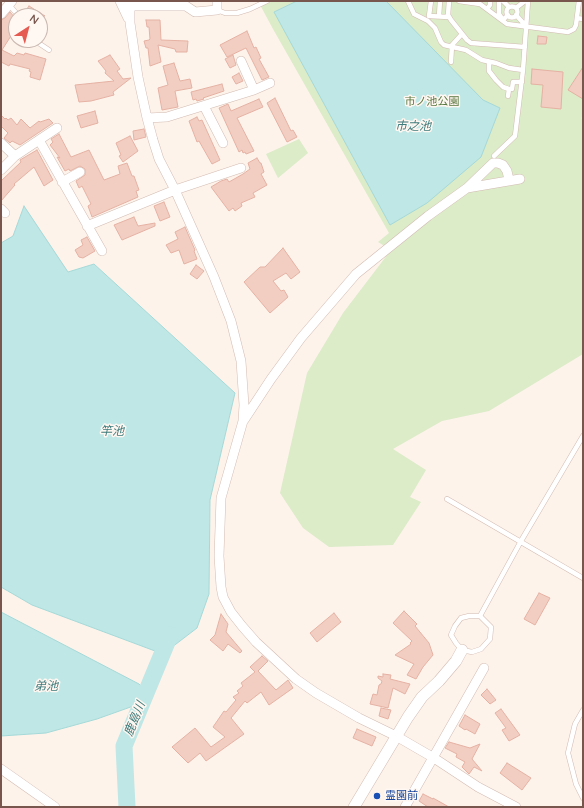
<!DOCTYPE html>
<meta charset="utf-8">
<style>
body{margin:0}
#map{position:relative;width:584px;height:808px;overflow:hidden;background:#fdf3eb;font-family:Quicksand,sans-serif}
canvas{display:block}
.frame{position:absolute;inset:0;border:2px solid #78564d;pointer-events:none}
.north{position:absolute;left:8px;top:8px;width:40px;height:40px;box-sizing:border-box;background:#fff7f1;border:1px solid #c9b7af;border-radius:50%;rotate:36deg;font-size:11px;font-weight:700;line-height:16px;text-align:center;color:#78564d}
.north::after{content:'';display:block;margin:auto;width:14px;height:18px;background:#e55b52;clip-path:polygon(50% 0,100% 100%,50% 72%,0 100%)}
</style>
<div id="map">
<canvas width="584" height="808"></canvas>
<div class="frame"></div>
<div class="north">N</div>
</div>
<script>
const ctx = document.querySelector('canvas').getContext('2d');
ctx.lineJoin = 'round';
function fill(path, color) {
  ctx.fillStyle = color;
  ctx.fill(path, 'evenodd');
}
function toPath(rows) {
  const path = new Path2D();
  for (const r of rows) {
    if (r.length === 3) {
      path.moveTo(r[0] + r[2], r[1]);
      path.arc(r[0], r[1], r[2], 0, 2 * Math.PI);
      continue;
    }
    path.moveTo(r[0], r[1]);
    for (let i = 2; i < r.length; i += 2) path.lineTo(r[i], r[i + 1]);
  }
  return path;
}
function stroke(path, color, width, dash) {
  ctx.strokeStyle = color;
  ctx.lineWidth = width;
  ctx.lineCap = dash ? 'butt' : 'round';
  ctx.setLineDash(dash || []);
  ctx.stroke(path);
}
function label(font, color, halo, rows, align = 'center') {
  ctx.font = font + ' Quicksand,"Noto Sans JP",sans-serif';
  ctx.lineWidth = 3;
  ctx.setLineDash([]);
  ctx.textBaseline = 'middle';
  ctx.strokeStyle = halo;
  ctx.fillStyle = color;
  for (const [text, x, y, turn = 0] of rows) {
    ctx.save();
    ctx.translate(x, y);
    ctx.rotate((+turn || 0) * Math.PI / 180);
    ctx.textAlign = isNaN(turn) ? turn : align;
    if (halo) ctx.strokeText(text, 0, 0);
    ctx.fillText(text, 0, 0);
    ctx.restore();
  }
}
fill(toPath([
 [264,1,583,1,583,119,581,117,583,121,583,354,489,411,442,421,393,449,426,470,410,497,421,502,393,545,329,547,303,528,280,493,307,373,343,313,391,250,378,242,389,233,273,29,259,3],
 [299,139,308,153,278,178,266,154]
]), '#dcebc8');
const water = toPath([
 [297,1,386,1,483,100,500,108,481,157,427,203,390,225,274,12,297,1],
 [24,206,68,272,94,264,235,393,210,500,209,594,197,628,163,654,32,605,1,587,1,243,13,236,24,206],
 [1,612,139,684,144,689,139,704,97,719,46,733,1,736,1,612]
]);
fill(water, '#bee7e6');
stroke(water, '#a5d9d8', 1);
stroke(toPath([
 [127,807,124,746,170,635]
]), '#bee7e6', 17);
const building = toPath([
 [29,6,45,16,30,16,24,13,29,6],
 [10,12,16,19,16,28,2,50,14,56,17,53,24,55,25,53,46,59,40,80,30,77,31,72,29,71,30,69,10,64,9,66,1,62,1,20,5,18,10,12],
 [146,20,160,20,161,40,188,41,187,52,176,52,175,49,158,45,161,62,150,66,148,48,146,48,144,41,149,40,150,39,149,27,147,27,146,20],
 [247,31,254,48,256,47,261,58,259,59,269,77,262,80,246,48,227,57,220,45,247,31],
 [538,36,547,37,546,44,537,44,538,36],
 [110,55,120,69,117,71,123,79,131,78,113,92,114,95,91,101,79,102,75,85,114,81,105,73,106,71,98,61,110,55],
 [233,55,236,65,230,68,225,59,233,55],
 [174,63,180,81,190,79,192,88,175,91,178,107,162,110,158,88,168,85,163,66,174,63],
 [583,67,583,99,568,90,583,67],
 [532,69,563,72,561,109,541,107,543,85,531,84,532,69],
 [239,73,243,81,236,84,232,77,239,73],
 [222,84,224,91,203,98,204,99,197,101,196,99,193,100,191,92,222,84],
 [275,98,291,131,293,130,297,137,287,142,267,103,275,98],
 [259,99,263,107,237,118,254,151,246,154,245,152,243,153,242,150,239,152,219,108,228,104,231,111,259,99],
 [95,111,98,123,81,128,77,116,95,111],
 [1,115,5,119,6,118,8,120,11,118,17,125,21,119,30,128,39,121,40,122,49,119,53,123,20,145,12,141,10,143,4,138,8,133,1,126,1,115],
 [197,117,199,121,202,120,220,160,212,164,199,141,197,142,189,121,197,117],
 [144,129,146,137,134,140,133,131,144,129],
 [59,134,71,157,89,150,104,180,120,174,118,166,127,163,132,176,134,176,139,190,136,191,138,197,92,217,88,206,91,204,82,186,79,188,76,181,85,175,85,169,80,166,70,171,69,169,65,171,57,157,60,158,50,145,53,142,51,139,59,134],
 [130,136,138,151,123,162,119,156,121,155,116,143,130,136],
 [37,150,53,180,44,186,34,167,14,184,15,185,1,201,1,181,21,162,20,160,37,150],
 [257,158,260,163,261,163,264,172,261,174,267,185,253,193,255,197,241,203,242,206,235,211,233,208,229,211,211,187,221,181,227,179,229,182,243,174,250,169,248,163,257,158],
 [164,202,170,217,160,221,154,206,164,202],
 [134,217,138,226,155,223,155,226,122,240,114,225,134,217],
 [185,227,195,250,194,251,197,259,184,264,179,250,171,253,166,245,178,239,175,232,185,227],
 [87,237,95,251,83,258,79,257,75,250,83,245,81,240,87,237],
 [283,248,300,272,291,279,286,273,273,281,281,291,284,290,288,297,270,313,244,282,260,267,265,267,283,248],
 [196,265,204,271,197,279,190,274,196,265],
 [539,593,550,598,535,625,524,619,539,593],
 [404,611,417,624,415,626,429,643,433,655,423,667,416,679,407,675,414,664,395,655,411,644,410,643,412,641,393,623,404,611],
 [334,613,341,622,317,642,310,633,334,613],
 [221,614,228,624,226,632,242,651,240,653,228,644,223,651,210,640,215,635,221,614],
 [262,656,268,661,258,671,276,690,288,680,293,688,269,705,261,692,247,703,245,701,231,718,244,734,206,761,200,753,188,763,172,747,195,728,211,747,225,737,213,727,224,711,226,712,236,700,233,697,239,693,237,691,243,686,241,683,255,672,250,667,262,656],
 [383,674,391,675,390,679,410,684,405,694,393,688,388,708,370,704,373,694,377,695,379,685,381,684,382,681,378,678,378,676,383,677,383,674],
 [487,689,496,700,490,704,481,695,487,689],
 [381,708,391,710,388,719,379,716,381,708],
 [501,709,520,735,509,741,502,730,506,728,495,713,501,709],
 [465,715,480,724,475,734,466,729,465,730,459,726,465,715],
 [357,729,376,737,372,746,353,738,357,729],
 [449,742,470,748,480,744,472,759,482,771,474,767,469,774,462,767,465,762,456,757,457,754,445,748,449,742],
 [507,763,531,778,522,790,500,773,507,763],
 [423,794,433,799,433,798,449,807,428,807,419,801,423,794]
]);
fill(building, '#f2cec2');
stroke(building, '#e5b1a3', 1);
const service = toPath([
 [408,1,414,14,428,21,435,28,441,42,444,45,466,50,482,60,496,63,509,68,523,70],
 [431,1,429,16,449,17],
 [449,1,448,15,451,20,467,40,471,43,525,47],
 [459,1,480,4,507,24,568,32,574,29,576,25,579,1],
 [499,1,499,14,503,20,508,15],
 [503,1,509,7],
 [9,5,19,16],
 [512,12,5.5],
 [516,8,525,1],
 [487,9,490,5,490,1],
 [217,10,225,13,237,13,250,9,267,1],
 [516,15,526,26],
 [439,16,440,1],
 [577,18,583,19],
 [34,40,49,50],
 [451,62,452,45,462,34],
 [489,62,489,71,496,80,503,87,509,89,508,96],
 [512,89,513,82,522,82],
 [494,156,515,136,523,70,528,1],
 [447,499,583,578],
 [469,616,480,616,491,627,490,639,481,649,472,652,462,650,456,643,451,635,455,626,461,618,469,616],
 [480,616,521,541,583,436],
 [583,710,575,724,568,753,576,784,583,798]
]);
const minor = toPath([
 [120,1,128,18],
 [130,1,130,23,138,77,147,118,153,140,159,159,175,190,214,277,231,321,241,361,244,405,243,421,221,498,219,556,221,587,223,597,231,612,242,626,256,642,296,679,316,693,359,718,396,736,434,758,478,787,516,807],
 [130,6,186,6,195,12,217,10,217,1],
 [1,14,12,1],
 [241,61,254,90],
 [204,106,223,143],
 [147,118,167,117,254,90,270,83],
 [39,140,102,251],
 [1,143,15,156],
 [1,170,15,156,57,128],
 [62,182,80,172],
 [467,188,493,163,498,163,503,165,507,171,509,180],
 [1,209,5,213],
 [87,226,175,190,241,168],
 [244,420,271,379,301,338,356,274,428,216,467,188,520,179],
 [1,769,55,807],
 [405,807,484,668]
]);
const tertiary = toPath([
 [354,807,408,717,422,697,439,681,456,661,462,650]
]);
stroke(service, '#d2bbb2', 5.5);
stroke(minor, '#d2bbb2', 10);
stroke(tertiary, '#d2bbb2', 12);
stroke(service, '#fff', 4.5);
stroke(minor, '#fff', 9);
stroke(tertiary, '#fff', 11);
for (const [x, y, r, color] of [
 [377,796,4,"#1a4fb4"]
]) {
  const dot = new Path2D();
  dot.arc(x, y, r, 0, 2 * Math.PI);
  ctx.fillStyle = color;
  ctx.fill(dot);
  stroke(dot, '#fff7f1', 1.5);
}
label('11px', '#5a7841', '#fff7f1', [
 ["市ノ池公園",432,102]
]);
label('11px', '#164399', '#fff7f1', [
 ["霊園前",385,796]
], 'left');
label('italic 12px', '#407c7d', '#fff7f1', [
 ["市之池",413,126],
 ["竿池",112,431],
 ["弟池",46,686],
 ["鹿島川",135,719,-68]
]);
</script>
